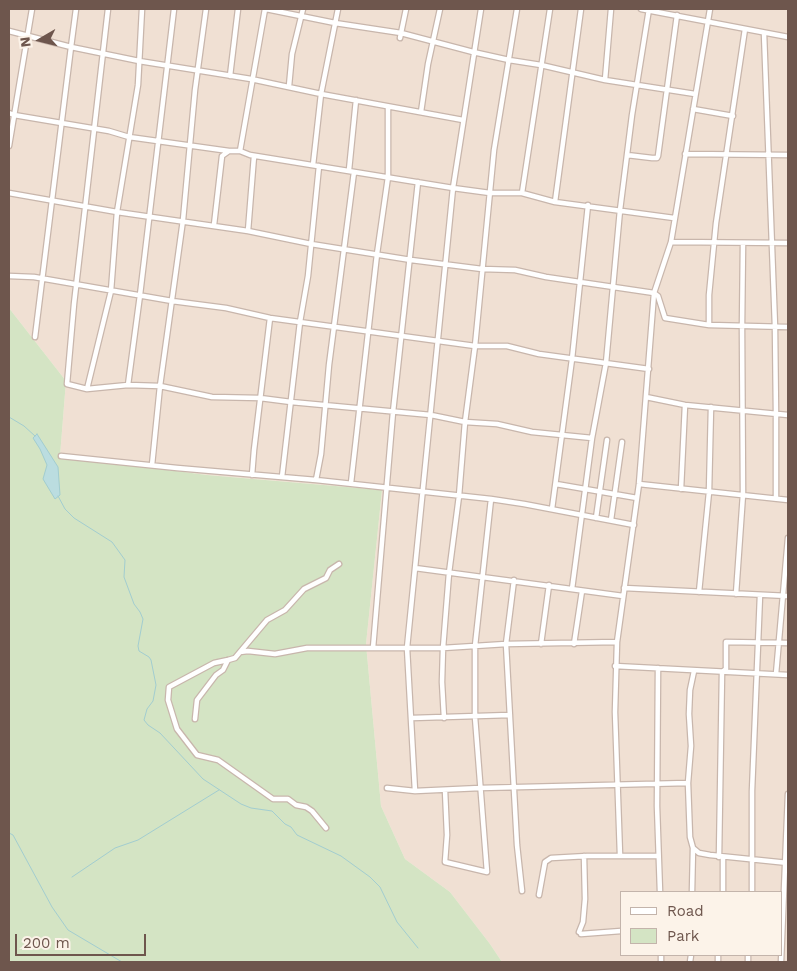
<!DOCTYPE html>
<style>
body{margin:0}
#map{position:relative;width:797px;height:971px;overflow:hidden;background:#f9efe4;font-family:"Work Sans",sans-serif}
canvas{display:block}
.frame{position:absolute;inset:0;border:10px solid #6e564d;pointer-events:none}
.legend{position:absolute;left:620px;top:891px;width:162px;height:65px;box-sizing:border-box;background:#fcf3e9;border:1px solid #c3b4ab;margin:0;padding:6px 9px;list-style:none;font-size:15px;color:#6e564d}
.legend li{display:flex;align-items:center;gap:10px;height:25px}
.legend b{width:25px;border:1px solid #c3b4ab}
.north{position:absolute;left:15px;top:15px;width:50px;height:50px;-webkit-text-stroke:4px #fcf3e9;paint-order:stroke;rotate:262deg;font-size:14px;font-weight:700;line-height:20px;text-align:center;color:#6e564d}
.north::after{content:'';display:block;margin:auto;width:18px;height:22px;background:#6e564d;clip-path:polygon(50% 0,100% 100%,50% 72%,0 100%)}
.scale{position:absolute;left:15px;top:934px;width:131px;height:22px;box-sizing:border-box;border:2px solid #6e564d;border-top:0;padding-left:6px;font-size:15px;line-height:18px;white-space:nowrap;color:#6e564d;-webkit-text-stroke:4px #fcf3e9;paint-order:stroke}
</style>
<div id="map">
<canvas width="797" height="971"></canvas>
<div class="frame"></div>
<ul class="legend">
<li><b style="height:6px;background:#fff"></b>Road</li>
<li><b style="height:14px;background:#d4e4c4"></b>Park</li>
</ul>
<div class="north">N</div>
<div class="scale">200 m</div>
</div>
<script>
const ctx = document.querySelector('canvas').getContext('2d');
ctx.lineJoin = 'round';
function fill(path, color) {
  ctx.fillStyle = color;
  ctx.fill(path, 'evenodd');
}
function toPath(rows) {
  const path = new Path2D();
  for (const r of rows) {
    path.moveTo(r[0], r[1]);
    for (let i = 2; i < r.length; i += 2) path.lineTo(r[i], r[i + 1]);
  }
  return path;
}
function stroke(path, color, width, dash) {
  ctx.strokeStyle = color;
  ctx.lineWidth = width;
  ctx.lineCap = dash ? 'butt' : 'round';
  ctx.setLineDash(dash || []);
  ctx.stroke(path);
}
fill(toPath([
 [9,9,788,9,788,962,502,962,490,944,450,892,405,859,381,806,366,644,382,490,207,475,60,456,66,381,9,308],
 [621,892,781,892,781,955,621,955]
]), '#f0e0d3');
fill(toPath([
 [9,308,66,381,60,456,207,475,382,490,366,644,381,806,405,859,450,892,490,944,502,962,9,962]
]), '#d4e4c4');
const water = toPath([
 [37,434,58,467,60,495,55,499,43,479,47,465,40,449,33,438,37,434]
]);
fill(water, '#bbdde0');
stroke(water, '#a2cdd0', 1);
stroke(toPath([
 [9,417,24,426,35,436],
 [58,496,65,509,74,518,112,542,125,560,124,577,134,604,140,612,143,619,138,646,139,651,149,657,151,660,156,685,153,701,147,709,144,720,148,725,160,733,203,779,241,804,251,808,272,811,285,824,291,827,297,835,341,856,370,877,380,887,397,922,418,948],
 [9,833,13,835,52,907,68,930,122,962],
 [72,877,115,848,138,840,219,790]
]), '#a2cdd0', 1);
const street = toPath([
 [108,9,74,304,67,384,87,389,128,385,160,386,212,397,260,398,291,402,431,415,465,422,497,424,532,432,592,438],
 [266,9,335,23,401,33,473,52,509,60,541,65,605,80,695,94],
 [641,9,788,37],
 [9,31,71,47,76,9],
 [764,33,775,327,776,415,776,498],
 [400,38,406,9],
 [230,76,238,9],
 [605,80,611,9],
 [289,86,292,54,303,9],
 [693,109,733,116],
 [421,112,428,64,440,9],
 [9,113,14,115,109,131,129,137,229,151],
 [9,146,32,9],
 [240,151,265,9],
 [685,154,788,155],
 [627,155,652,158,657,158,658,156,677,15],
 [313,165,321,94,338,9],
 [349,170,356,100],
 [9,193,117,212,248,231,311,244,411,260,482,269,515,270,546,277,654,293,658,296,665,318,709,325,788,327],
 [522,193,550,9],
 [555,202,581,9],
 [214,225,222,156,229,151,240,151,250,155,453,188,490,193,522,193,555,202,674,218],
 [248,231,254,156],
 [671,242,788,243],
 [9,276,34,277,172,301,226,308,270,318,475,346,507,346,539,354,649,369],
 [709,325,709,295,716,223,745,29],
 [35,337,71,47,139,61,251,79,321,94,463,120],
 [128,385,140,295,174,9],
 [87,389,111,291,117,212,138,85,142,9],
 [646,397,685,405,788,415],
 [61,456,177,468,316,480,491,499,524,504,634,525],
 [152,465,160,386,183,220,195,90,206,9],
 [252,475,254,450,270,318],
 [282,477,300,322,308,276,319,166],
 [316,480,321,454,329,365,354,172],
 [351,483,377,254,388,177,388,107],
 [556,484,637,498],
 [639,484,788,500],
 [681,489,685,405],
 [552,509,572,359,588,205],
 [596,518,607,440],
 [611,520,622,442],
 [415,568,623,596],
 [514,580,506,644,517,845,522,891],
 [624,588,788,596],
 [572,589,592,438,606,363,620,210,632,115,649,9],
 [699,592,709,492,711,407],
 [736,594,743,494,742,327,743,243],
 [541,644,549,585],
 [574,644,582,591],
 [373,648,393,412,418,182],
 [240,652,267,620,285,610,304,589,326,578,330,570,339,564],
 [615,666,788,675],
 [658,668,657,806,660,892],
 [694,671,690,690,689,714,691,746,688,783,690,837,693,848,699,853,710,855,788,863],
 [776,674,788,538],
 [412,718,510,715],
 [444,718,442,682,443,648,449,573,459,496,465,422,475,346,494,150,517,9],
 [195,719,197,700,216,675,223,670,228,660],
 [387,788,415,791,480,788,688,783],
 [445,790,447,835,445,862,487,872,475,717,475,646,491,499],
 [415,791,407,648,453,188,481,9],
 [326,828,312,811,306,807,296,805,288,799,273,799,218,760,197,755,177,729,168,700,169,687,214,663,228,660,235,658,240,652,248,651,275,654,307,648,443,648,506,644,617,642],
 [620,855,615,712,617,642,639,484,654,293,671,242,710,9],
 [719,857,722,672,726,669,726,642,788,643],
 [692,892,693,848],
 [723,892,723,857],
 [752,892,752,791,760,595],
 [539,895,545,862,551,858,587,856,658,856],
 [579,932,583,922,585,899,584,856],
 [581,934,621,931],
 [718,955,718,962],
 [661,962,661,955],
 [690,962,691,955],
 [748,962,748,955],
 [781,962,788,794]
]);
stroke(street, '#c8b6ac', 7);
stroke(street, '#fff', 4.5);
</script>
